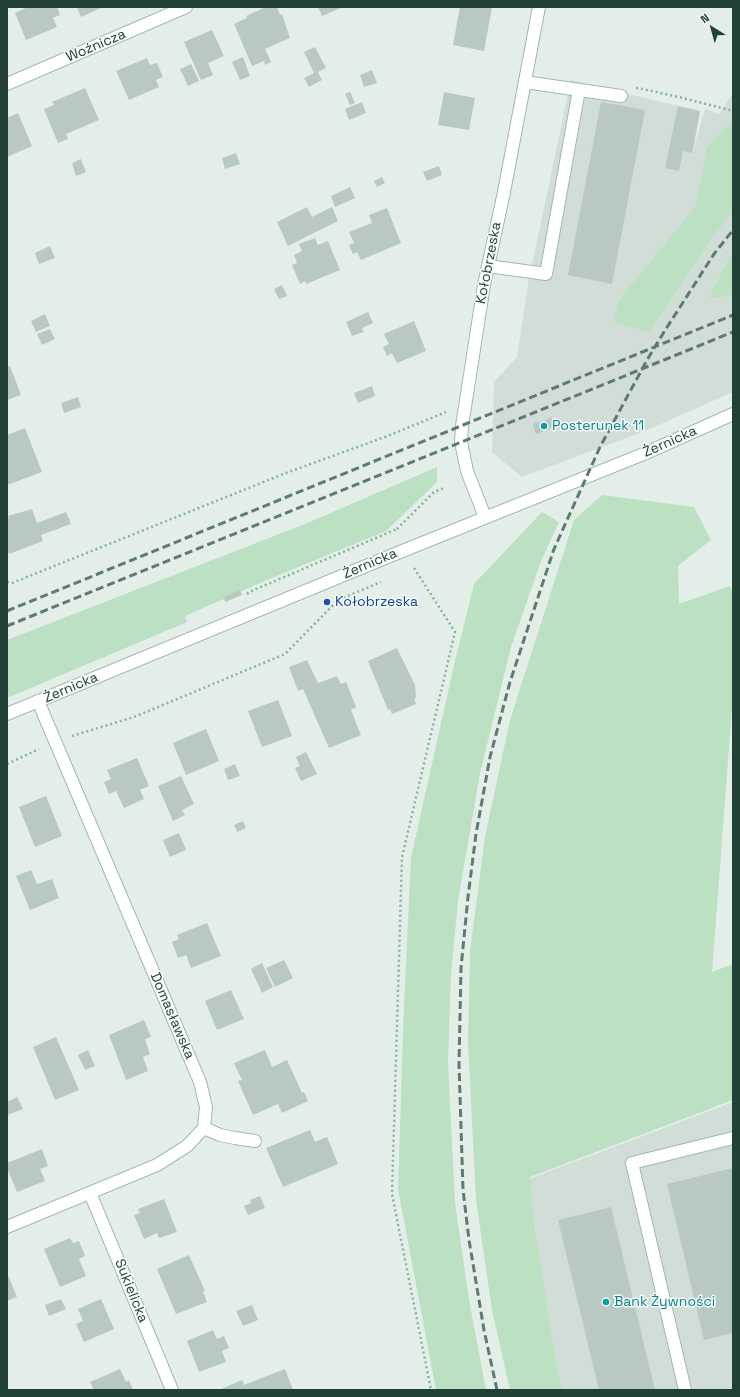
<!DOCTYPE html>
<meta charset="utf-8">
<style>
body{margin:0}
#map{position:relative;width:740px;height:1397px;overflow:hidden;background:#e3eee8;font-family:"Space Grotesk",sans-serif}
canvas{display:block}
.frame{position:absolute;inset:0;border:8px solid #214136;pointer-events:none}
.north{position:absolute;left:692px;top:8px;width:40px;height:40px;-webkit-text-stroke:3px #f4faf7;paint-order:stroke;rotate:323deg;font-size:11px;font-weight:700;line-height:16px;text-align:center;color:#214136}
.north::after{content:'';display:block;margin:auto;width:14px;height:18px;background:#214136;clip-path:polygon(50% 0,100% 100%,50% 72%,0 100%)}
</style>
<div id="map">
<canvas width="740" height="1397"></canvas>
<div class="frame"></div>
<div class="north">N</div>
</div>
<script>
const ctx = document.querySelector('canvas').getContext('2d');
ctx.lineJoin = 'round';
function fill(path, color) {
  ctx.fillStyle = color;
  ctx.fill(path, 'evenodd');
}
function toPath(rows) {
  const path = new Path2D();
  for (const r of rows) {
    path.moveTo(r[0], r[1]);
    for (let i = 2; i < r.length; i += 2) path.lineTo(r[i], r[i + 1]);
  }
  return path;
}
function stroke(path, color, width, dash) {
  ctx.strokeStyle = color;
  ctx.lineWidth = width;
  ctx.lineCap = dash ? 'butt' : 'round';
  ctx.setLineDash(dash || []);
  ctx.stroke(path);
}
function label(font, color, halo, rows, align = 'center') {
  ctx.font = font + ' "Space Grotesk",sans-serif';
  ctx.lineWidth = 3;
  ctx.setLineDash([]);
  ctx.textBaseline = 'middle';
  ctx.strokeStyle = halo;
  ctx.fillStyle = color;
  for (const [text, x, y, turn = 0] of rows) {
    ctx.save();
    ctx.translate(x, y);
    ctx.rotate((+turn || 0) * Math.PI / 180);
    ctx.textAlign = isNaN(turn) ? turn : align;
    if (halo) ctx.strokeText(text, 0, 0);
    ctx.fillText(text, 0, 0);
    ctx.restore();
  }
}
fill(toPath([
 [571,80,678,106,700,111,694,147,705,109,719,114,733,93,733,392,645,431,522,477,492,452,494,382,517,357,528,284],
 [733,1102,733,1390,562,1390,556,1360,534,1222,529,1179]
]), '#d1ded7');
fill(toPath([
 [733,121,733,211,711,239,649,332,614,322,619,300,696,206,707,147],
 [733,252,733,295,709,298,726,264],
 [437,467,437,482,386,531,274,577,185,616,187,622,7,698,7,640,305,524],
 [602,495,694,507,711,540,678,566,679,604,730,586,733,594,733,695,712,972,733,964,733,1100,530,1177,534,1222,556,1360,562,1390,510,1390,492,1310,476,1200,468,1044,470,951,485,837,510,720,574,520],
 [542,512,559,522,541,561,511,647,480,773,458,901,451,974,448,1061,455,1203,469,1300,486,1390,436,1390,398,1189,404,1005,411,858,454,665,474,584]
]), '#bbe0c2');
fill(toPath([
 [28,7,57,7,60,15,53,18,57,27,26,40,15,13],
 [77,7,103,7,81,17],
 [266,7,277,7,280,15,282,14,290,38,265,49,271,62,265,65,264,61,252,66,234,24,247,18,246,16],
 [318,7,343,7,322,16],
 [460,7,492,7,484,51,453,45],
 [212,30,224,56,208,63,213,75,201,80,184,42],
 [315,47,326,68,318,72,322,80,309,87,304,78,314,73,304,52],
 [243,57,250,76,240,80,232,62],
 [147,58,150,65,157,63,163,77,156,80,159,87,129,100,116,71],
 [191,64,199,81,188,86,180,69],
 [372,70,377,83,364,87,360,75],
 [85,88,99,120,66,134,68,139,58,143,44,109,54,105,52,102],
 [350,92,355,103,350,105,345,94],
 [444,92,475,98,469,130,438,125],
 [362,102,366,113,349,120,345,109],
 [601,102,645,110,612,284,568,275],
 [678,106,700,111,692,153,683,151,679,171,665,168],
 [18,113,32,146,7,157,7,118],
 [236,153,240,164,225,169,222,158],
 [81,159,86,172,76,176,72,163],
 [439,166,442,175,427,181,423,172],
 [382,177,385,183,377,187,374,181],
 [350,187,355,198,335,207,331,196],
 [307,207,312,217,332,207,338,221,288,246,277,222],
 [387,208,401,243,361,260,357,252,353,254,349,245,354,243,349,232,372,223,369,215],
 [315,238,318,245,328,241,340,270,306,284,305,281,300,284,292,265,297,263,294,255,302,251,299,244],
 [50,246,55,258,39,264,35,253],
 [282,285,287,296,279,299,274,289],
 [368,312,373,323,362,328,364,332,352,336,346,322],
 [45,314,50,326,36,332,31,321],
 [414,321,426,351,397,363,392,353,387,356,383,347,389,344,384,334],
 [50,329,55,339,42,345,37,334],
 [10,366,21,395,7,400,7,367],
 [372,386,375,396,358,403,354,393],
 [78,397,81,407,64,413,61,403],
 [552,417,556,426,536,434,533,425,534,423,538,422,540,423],
 [25,428,42,472,7,485,7,435],
 [32,509,37,523,66,512,71,524,41,535,43,541,9,554,7,549,7,519,9,518,8,516],
 [240,590,242,595,225,602,224,597],
 [397,648,415,685,416,698,414,699,416,704,392,714,390,709,388,710,368,661],
 [307,660,318,683,337,676,341,684,346,682,356,707,351,710,361,735,329,748,303,689,298,691,289,667],
 [278,700,292,736,262,747,248,711],
 [206,729,219,761,186,775,173,743],
 [306,752,317,774,301,781,295,768,300,766,296,757],
 [137,758,149,786,140,790,144,799,124,808,116,791,109,794,104,782,111,779,107,770],
 [235,764,240,776,228,780,224,769],
 [181,776,194,804,182,810,185,815,173,821,158,786],
 [46,796,62,836,35,847,19,807],
 [243,821,246,828,237,832,234,825],
 [179,833,186,850,170,857,163,840],
 [31,870,37,884,52,879,59,898,30,910,16,876],
 [207,923,221,956,191,968,186,955,178,958,172,942,179,939,177,935],
 [284,960,293,978,275,987,266,968],
 [262,963,273,987,262,993,251,969],
 [231,990,244,1019,217,1030,205,1001],
 [144,1020,151,1037,145,1039,150,1054,143,1057,148,1071,126,1080,109,1035],
 [56,1037,79,1090,55,1100,33,1047],
 [88,1050,95,1066,85,1070,78,1055],
 [265,1050,272,1067,287,1060,302,1093,304,1092,308,1101,282,1113,278,1104,253,1115,238,1081,242,1080,234,1063],
 [17,1097,23,1109,7,1115,7,1102],
 [310,1130,315,1142,327,1137,338,1164,283,1187,266,1148],
 [42,1149,48,1166,40,1169,45,1181,17,1192,7,1168,7,1163],
 [733,1168,733,1333,704,1340,667,1184],
 [260,1196,265,1208,248,1215,244,1206,251,1203,250,1200],
 [164,1199,177,1232,159,1238,157,1233,144,1239,134,1215,140,1213,138,1209],
 [611,1207,655,1390,599,1390,558,1220],
 [70,1238,73,1243,79,1241,85,1256,79,1259,86,1276,60,1287,44,1249],
 [189,1255,205,1291,203,1292,207,1302,176,1314,157,1269],
 [7,1273,17,1297,7,1301],
 [61,1299,66,1309,49,1316,45,1305],
 [101,1299,114,1329,84,1342,76,1324,83,1321,78,1309],
 [252,1305,258,1320,243,1326,236,1311],
 [213,1330,217,1339,224,1336,229,1348,222,1351,226,1362,199,1372,187,1341],
 [120,1369,126,1382,129,1380,133,1390,94,1390,90,1382],
 [285,1369,293,1390,219,1390,242,1380,244,1385]
]), '#b8c9c1');
const service = toPath([
 [525,82,621,96],
 [488,266,546,274,579,90],
 [204,1128,220,1135,235,1138,255,1141],
 [685,1390,632,1163,733,1138]
]);
const minor = toPath([
 [7,84,186,7],
 [90,1193,172,1390],
 [7,1227,157,1165,187,1146,204,1128,206,1107,200,1082,38,701]
]);
const tertiary = toPath([
 [485,517,467,471,461,442,462,426,484,285,504,192,539,7],
 [7,714,395,554,646,453,733,414]
]);
stroke(service, '#a5b7af', 14);
stroke(minor, '#a5b7af', 14);
stroke(tertiary, '#a5b7af', 14);
stroke(toPath([
 [636,88,638,88,683,98,733,111],
 [397,529,434,492,444,488],
 [414,568,455,632,402,857,392,1194,431,1390],
 [7,582,12,583,286,473,385,437,446,412],
 [247,594,249,592,397,529],
 [72,736,134,717,285,654,338,600,381,582],
 [7,764,39,749]
]), '#82b4a0', 2.5, [2, 3]);
stroke(service, '#fff', 12);
stroke(minor, '#fff', 12);
stroke(tertiary, '#fff', 12);
stroke(toPath([
 [7,611,733,315],
 [7,626,733,332],
 [497,1390,484,1330,469,1240,463,1190,459,1064,461,968,468,897,476,834,490,757,510,682,554,549,600,447,647,360,664,332,714,254,733,230]
]), '#5c7c71', 3, [8, 4]);
for (const [x, y, r, color] of [
 [544,426,4,"#0f9aa8"],
 [327,602,4,"#1a4fb4"],
 [606,1302,4,"#0f9aa8"]
]) {
  const dot = new Path2D();
  dot.arc(x, y, r, 0, 2 * Math.PI);
  ctx.fillStyle = color;
  ctx.fill(dot);
  stroke(dot, '#f4faf7', 1.5);
}
label('14px', '#214136', '#f4faf7', [
 ["Woźnicza",96,46,-23],
 ["Kołobrzeska",489,263,-79],
 ["Żernicka",670,442,-24],
 ["Żernicka",370,564,-23],
 ["Żernicka",71,688,-23],
 ["Domasławska",172,1016,67],
 ["Sukielicka",131,1291,68]
]);
label('14px', '#0d838f', '#f4faf7', [
 ["Posterunek 11",552,426],
 ["Bank Żywności",614,1302]
], 'left');
label('14px', '#164399', '#f4faf7', [
 ["Kołobrzeska",335,602]
], 'left');
</script>
